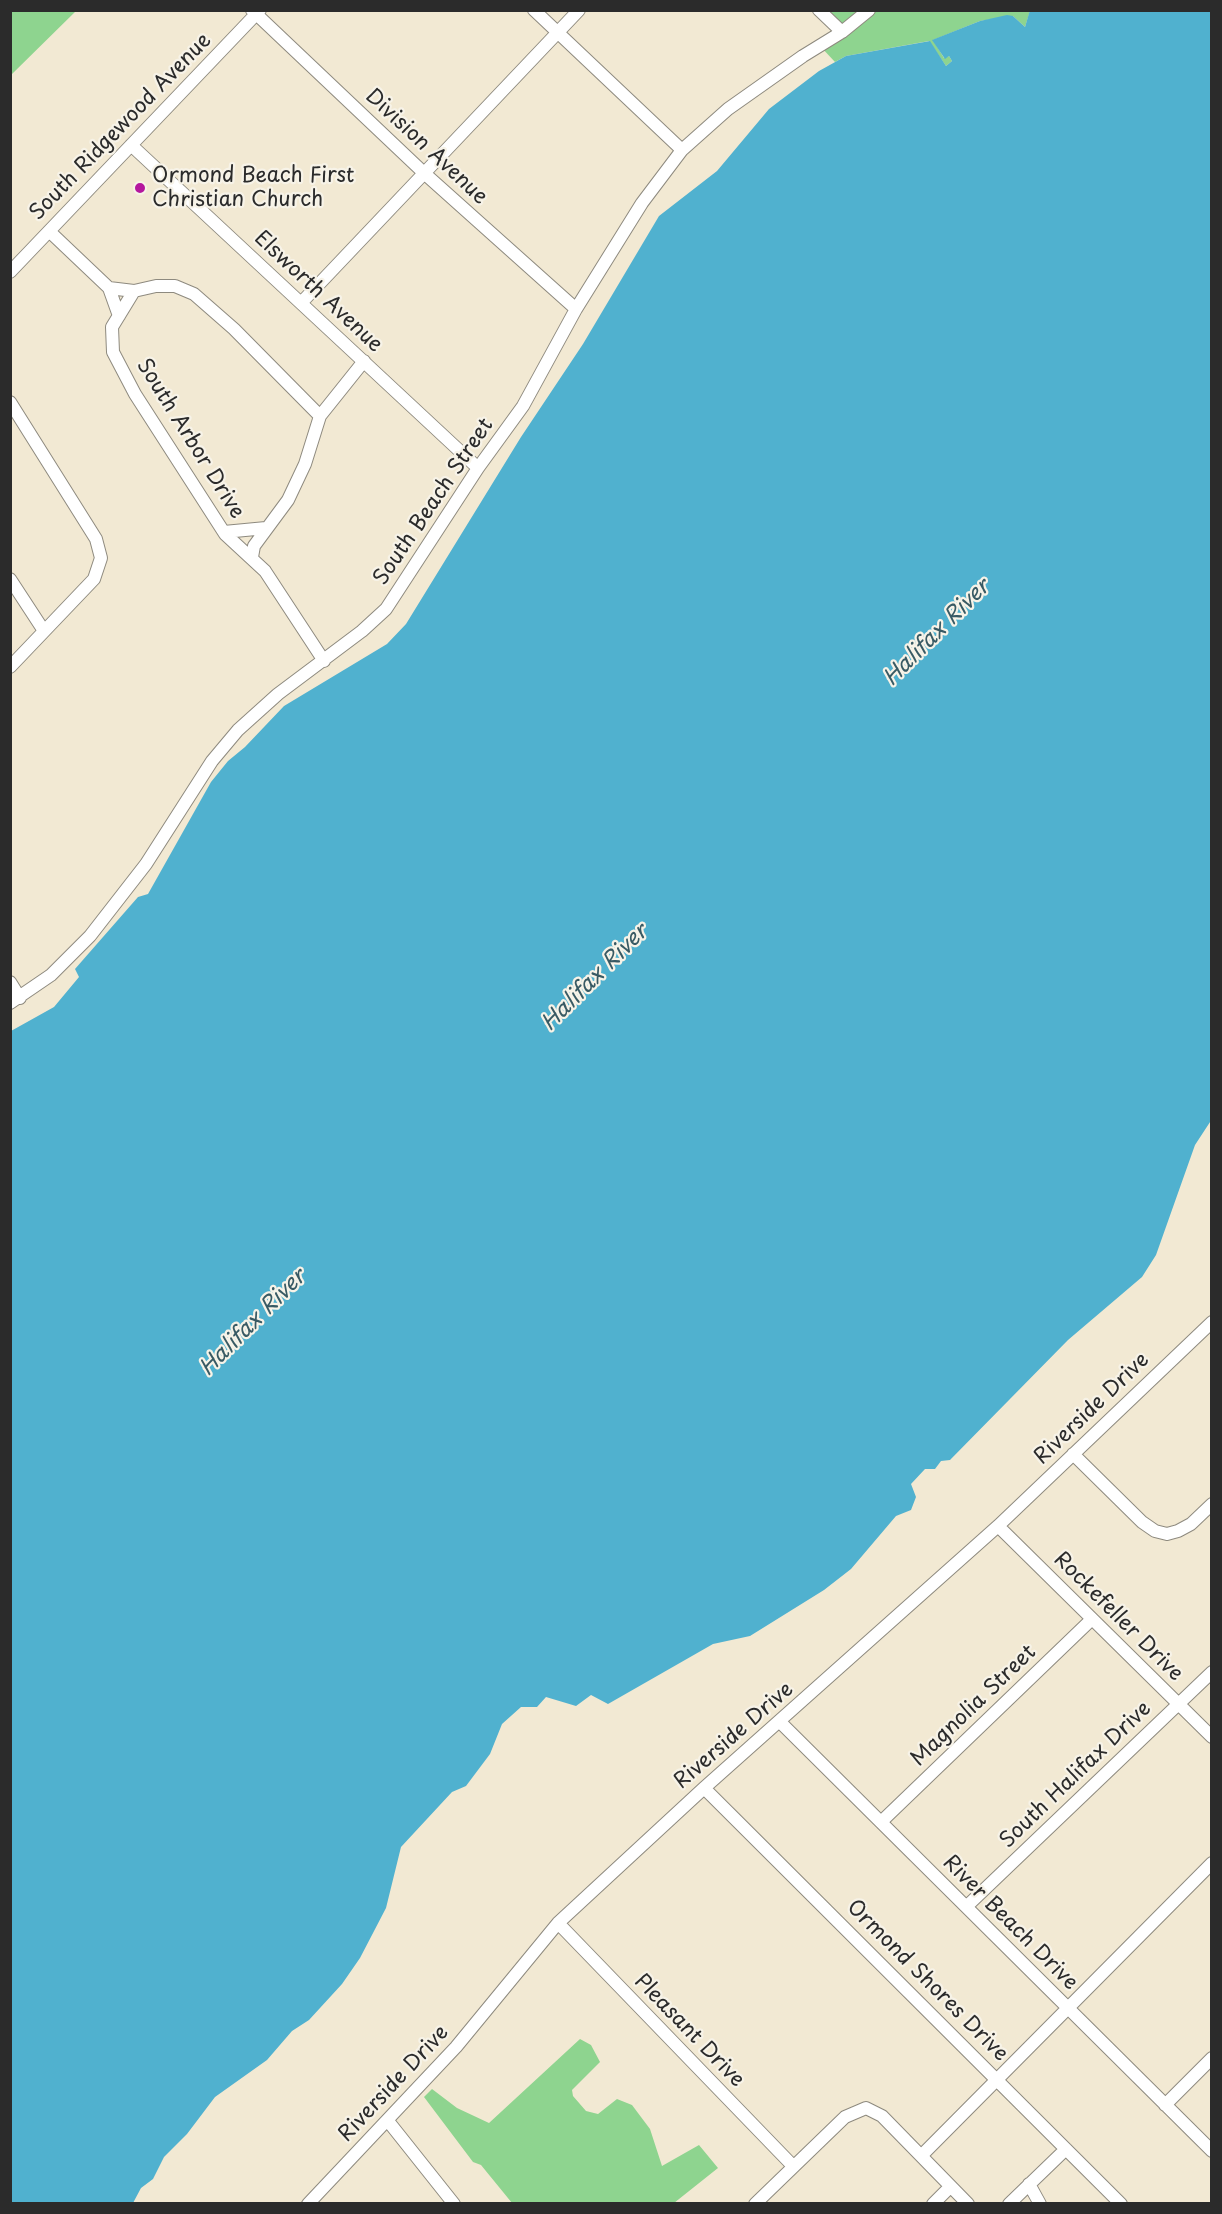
<!DOCTYPE html>
<style>
body{margin:0}
#map{position:relative;width:1222px;height:2214px;overflow:hidden;background:#f2e9d3;font-family:"Playpen Sans",sans-serif}
canvas{display:block}
.frame{position:absolute;inset:0;border:12px solid #2b2b2b;pointer-events:none}
</style>
<div id="map">
<canvas width="1222" height="2214"></canvas>
<div class="frame"></div>
</div>
<script>
const ctx = document.querySelector('canvas').getContext('2d');
ctx.lineJoin = 'round';
function fill(path, color) {
  ctx.fillStyle = color;
  ctx.fill(path, 'evenodd');
}
function toPath(rows) {
  const path = new Path2D();
  for (const r of rows) {
    path.moveTo(r[0], r[1]);
    for (let i = 2; i < r.length; i += 2) path.lineTo(r[i], r[i + 1]);
  }
  return path;
}
function stroke(path, color, width, dash) {
  ctx.strokeStyle = color;
  ctx.lineWidth = width;
  ctx.lineCap = dash ? 'butt' : 'round';
  ctx.setLineDash(dash || []);
  ctx.stroke(path);
}
function label(font, color, halo, rows, align = 'center') {
  ctx.font = font + ' "Playpen Sans",sans-serif';
  ctx.lineWidth = 4.5;
  ctx.setLineDash([]);
  ctx.textBaseline = 'middle';
  ctx.strokeStyle = halo;
  ctx.fillStyle = color;
  for (const [text, x, y, turn = 0] of rows) {
    ctx.save();
    ctx.translate(x, y);
    ctx.rotate((+turn || 0) * Math.PI / 180);
    ctx.textAlign = isNaN(turn) ? turn : align;
    if (halo) ctx.strokeText(text, 0, 0);
    ctx.fillText(text, 0, 0);
    ctx.restore();
  }
}
fill(toPath([
 [11,10,76,10,76,11,11,75],
 [819,11,1030,11,1025,27,1013,16,980,21,933,40,944,58,949,56,952,61,946,66,929,41,846,56,835,62,820,46,842,32],
 [580,2039,591,2045,600,2062,572,2090,573,2096,586,2111,598,2114,617,2099,632,2105,650,2129,662,2166,699,2145,718,2168,674,2203,512,2203,481,2165,473,2162,424,2097,432,2089,457,2108,489,2123]
]), '#8ed48f');
fill(toPath([
 [1030,10,1211,11,1212,1119,1195,1145,1156,1255,1142,1277,1068,1340,950,1460,941,1461,935,1469,925,1469,911,1484,916,1497,911,1510,896,1516,851,1569,824,1590,750,1636,713,1644,608,1704,591,1695,576,1706,546,1697,537,1707,521,1707,502,1724,490,1754,466,1786,452,1792,401,1847,386,1908,360,1958,342,1984,309,2020,292,2031,267,2060,215,2097,187,2134,164,2157,153,2179,141,2188,133,2203,11,2203,11,1031,54,1007,79,977,75,969,138,897,148,894,211,782,228,761,245,747,284,706,387,644,406,624,521,437,583,344,659,216,717,171,769,109,819,71,846,56,930,41,946,66,952,61,949,56,945,59,932,40,980,21,1007,15,1013,16,1025,27]
]), '#50b1cf');
const minor = toPath([
 [252,10,424,173,576,309],
 [534,10,682,150],
 [819,10,842,32],
 [131,145,478,468],
 [49,231,109,288,119,316],
 [10,272,260,10],
 [109,288,134,291,156,286,175,286,194,294,234,329,320,416],
 [134,291,112,327,113,352,135,394,225,534,265,571,324,661],
 [301,303,579,10],
 [10,402,96,539,101,558,94,579,10,667],
 [224,532,266,528],
 [252,557,254,546,288,500,305,464,320,416,364,361],
 [10,579,44,631],
 [10,982,20,998],
 [10,1003,51,975,90,936,146,864,212,761,238,730,278,694,362,631,386,609,478,468,523,406,576,309,642,203,682,150,728,109,803,56,842,32,869,10],
 [1073,1454,1142,1522,1155,1531,1167,1534,1178,1531,1191,1524,1212,1504],
 [998,1526,1212,1737],
 [780,1722,1212,2151],
 [704,1788,1121,2204],
 [882,1821,1092,1619],
 [967,1906,1212,1672],
 [558,1923,793,2166],
 [1165,2105,1212,2058],
 [388,2121,454,2204],
 [922,2155,1212,1863],
 [1029,2184,1040,2204],
 [308,2204,456,2047,558,1923,704,1788,998,1526,1212,1322],
 [755,2204,845,2117,866,2108,882,2116,968,2204],
 [933,2204,950,2187],
 [1009,2204,1066,2149]
]);
stroke(minor, '#8e8a7f', 14);
stroke(minor, '#fff', 12);
for (const [x, y, r, color] of [
 [140,188,6,"#b5179e"]
]) {
  const dot = new Path2D();
  dot.arc(x, y, r, 0, 2 * Math.PI);
  ctx.fillStyle = color;
  ctx.fill(dot);
  stroke(dot, '#f7f3e8', 2);
}
label('21px', '#2b2b2b', '#f7f3e8', [
 ["South Ridgewood Avenue",121,127,-46],
 ["Division Avenue",426,147,43],
 ["Elsworth Avenue",318,292,43],
 ["South Arbor Drive",190,439,58],
 ["South Beach Street",434,502,-56],
 ["Riverside Drive",1092,1409,-44],
 ["Rockefeller Drive",1118,1617,45],
 ["Magnolia Street",974,1706,-44],
 ["Riverside Drive",734,1736,-41],
 ["South Halifax Drive",1076,1775,-44],
 ["River Beach Drive",1010,1923,45],
 ["Ormond Shores Drive",927,1981,45],
 ["Pleasant Drive",689,2031,46],
 ["Riverside Drive",394,2084,-47]
]);
label('21px', '#2b2b2b', '#f7f3e8', [
 ["Ormond Beach First",152,176],
 ["Christian Church",152,200]
], 'left');
label('italic 22px', '#385a64', '#f7f3e8', [
 ["Halifax River",937,633,-45],
 ["Halifax River",595,978,-45],
 ["Halifax River",253,1323,-45]
]);
</script>
